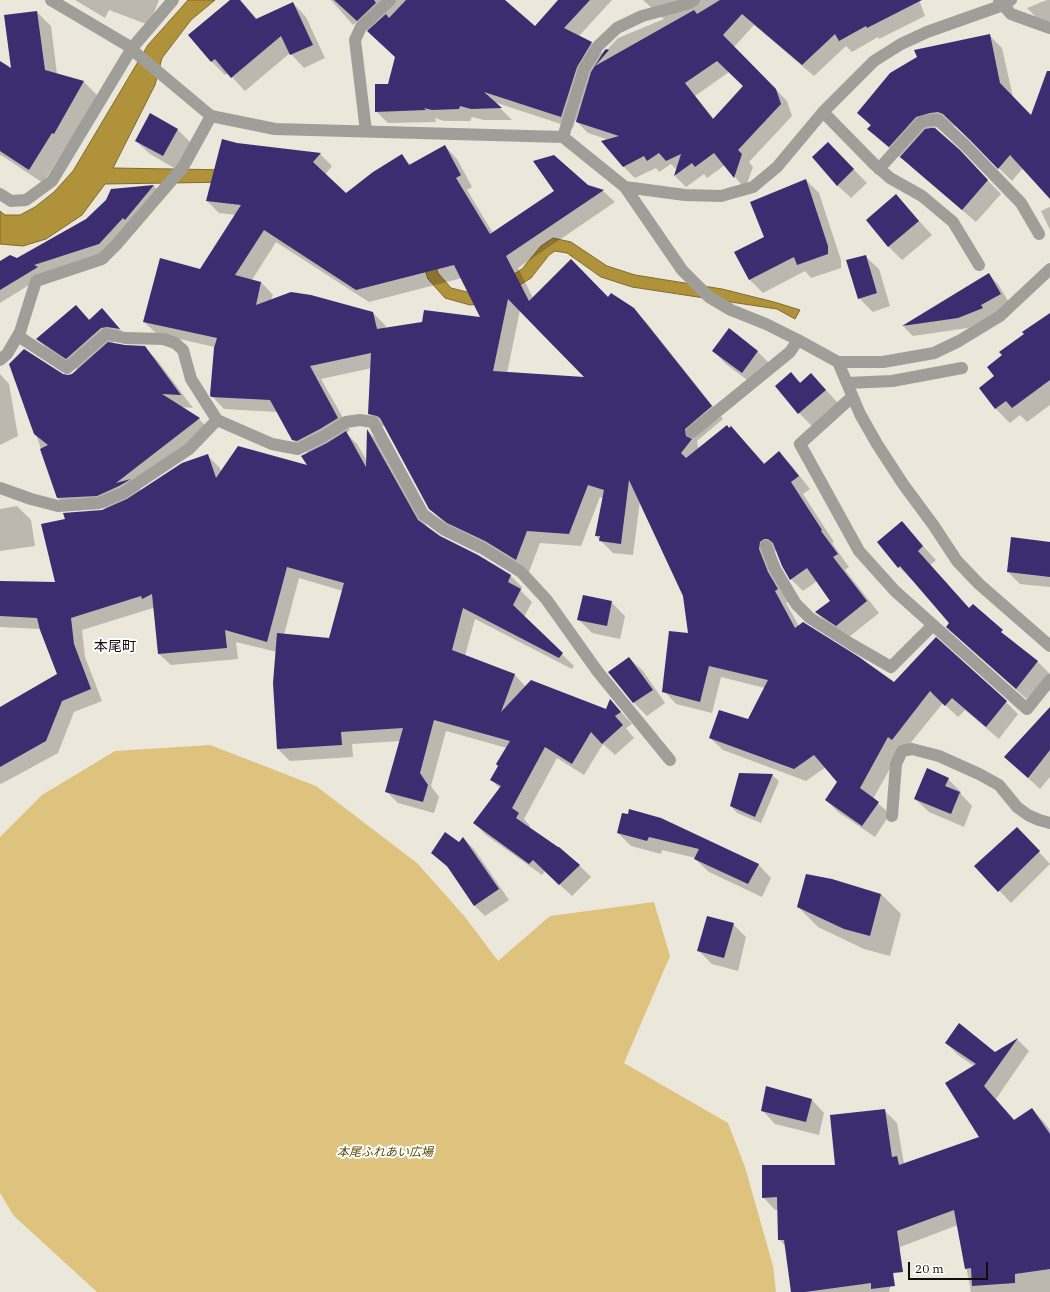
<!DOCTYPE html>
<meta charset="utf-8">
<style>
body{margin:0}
#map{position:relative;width:1050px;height:1292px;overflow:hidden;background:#ebe7db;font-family:"IBM Plex Serif",serif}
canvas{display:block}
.scale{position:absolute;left:908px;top:1262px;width:80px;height:18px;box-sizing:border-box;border:2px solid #100e0a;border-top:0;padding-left:5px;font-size:12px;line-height:14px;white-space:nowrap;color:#100e0a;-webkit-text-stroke:3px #fff;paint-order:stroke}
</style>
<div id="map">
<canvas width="1050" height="1292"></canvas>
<div class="scale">20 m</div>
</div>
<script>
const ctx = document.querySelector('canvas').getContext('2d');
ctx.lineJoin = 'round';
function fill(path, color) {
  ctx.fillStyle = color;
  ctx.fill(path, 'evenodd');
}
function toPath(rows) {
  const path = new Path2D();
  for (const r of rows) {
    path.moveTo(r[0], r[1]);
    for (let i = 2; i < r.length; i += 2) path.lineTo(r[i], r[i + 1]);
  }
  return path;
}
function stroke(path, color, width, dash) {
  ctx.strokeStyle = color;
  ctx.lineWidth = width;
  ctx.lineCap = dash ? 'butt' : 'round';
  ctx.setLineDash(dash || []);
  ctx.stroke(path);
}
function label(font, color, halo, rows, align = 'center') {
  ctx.font = font + ' "IBM Plex Serif","Noto Sans JP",serif';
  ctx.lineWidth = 4;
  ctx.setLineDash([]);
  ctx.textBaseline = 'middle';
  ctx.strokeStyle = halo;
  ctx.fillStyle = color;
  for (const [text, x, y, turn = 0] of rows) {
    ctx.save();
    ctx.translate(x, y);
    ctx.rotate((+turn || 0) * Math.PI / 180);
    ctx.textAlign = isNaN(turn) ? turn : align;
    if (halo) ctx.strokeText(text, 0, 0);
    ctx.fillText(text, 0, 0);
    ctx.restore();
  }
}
fill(toPath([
 [210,745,316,786,417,863,466,918,498,961,550,916,654,902,670,956,624,1063,728,1123,745,1167,773,1266,776,1292,97,1292,14,1216,0,1193,0,837,42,795,115,751]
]), '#ddc37d');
const water = toPath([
 [188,0,215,0,191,20,162,58,155,85,113,168,232,170,426,230,438,273,451,288,471,293,486,292,522,269,541,246,553,238,571,242,607,266,635,275,722,289,774,302,800,310,795,319,777,309,632,287,601,277,567,253,555,251,549,255,531,278,491,303,470,305,445,298,428,279,415,237,232,182,105,184,82,215,46,239,23,246,0,244,0,211,5,215,20,215,35,207,54,192,73,171,148,45,188,0]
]);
fill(water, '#b0923a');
stroke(water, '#806a2c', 1);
fill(toPath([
 [75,0,159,0,149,25,109,10,105,18],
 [232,0,240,0,258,20,293,3,306,17,325,58,304,68,290,53,245,91,228,73,225,75,212,62,189,35],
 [331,0,503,0,535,27,560,0,612,0,579,36,591,43,603,54,618,38,664,19,643,0,919,0,925,16,879,39,878,37,852,52,846,46,814,76,754,25,734,47,787,101,792,116,749,162,753,167,745,189,725,165,707,178,704,174,686,187,675,176,677,170,671,164,659,172,656,168,635,178,623,166,609,140,588,133,575,120,573,128,494,102,512,120,484,120,472,117,470,121,444,121,435,118,436,122,388,123,376,111,389,85,396,58,358,21,353,25],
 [729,72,745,87,714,119,695,96],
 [1047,0,1050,0,1050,22,1039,20,1027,8],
 [37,12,51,26,57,74,84,82,98,96,43,183,1,155,0,156,0,71,13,79],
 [989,35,1002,48,1013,97,1032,117,1050,74,1050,198,1023,168,1012,181,957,127,952,125,942,125,934,128,959,151,1001,194,976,222,915,170,903,158,902,159,882,142,869,129,871,126,858,113],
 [177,129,191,143,176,169,150,154,136,141],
 [828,143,867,183,851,198,837,185],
 [237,144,320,154,332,166,325,175,346,194,402,156,411,165,445,146,457,159,472,187,467,190,493,233,587,186,603,191,615,202,518,268,533,298,608,298,633,309,646,322,723,419,697,441,698,447,700,449,731,427,765,464,779,453,791,465,810,489,803,494,834,542,832,543,849,567,845,570,879,613,849,637,829,625,817,613,831,602,817,581,803,591,791,579,777,550,772,554,790,601,786,603,799,626,894,683,1006,702,1018,714,999,739,965,710,958,717,943,703,904,751,901,749,873,799,890,814,875,837,838,812,826,800,838,782,826,767,806,781,723,750,710,738,748,720,765,688,721,677,712,713,676,704,664,691,690,634,684,595,640,501,633,555,613,553,596,536,603,498,600,497,581,546,540,543,529,572,460,535,442,521,430,508,385,426,382,426,369,413,372,368,321,379,350,430,346,433,357,444,367,461,368,431,379,442,427,527,439,537,510,575,522,587,521,591,532,602,524,617,574,666,572,669,475,619,465,656,515,675,526,687,606,710,611,701,632,724,626,728,634,738,615,755,603,744,584,775,557,758,524,819,530,826,529,828,579,865,591,877,572,896,545,871,542,875,486,835,474,823,500,789,492,780,507,748,446,731,431,786,439,797,434,813,398,803,386,791,401,741,352,744,353,757,290,761,278,749,277,652,236,642,238,659,171,665,159,654,155,610,153,608,82,630,85,657,102,701,74,712,58,753,1,784,0,783,0,722,58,675,41,629,0,627,0,582,57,583,102,511,107,508,71,511,58,498,32,423,62,375,67,376,72,375,78,370,50,351,37,339,76,306,90,320,102,310,131,341,115,341,111,344,144,347,157,360,193,408,180,407,199,419,212,432,139,488,142,491,208,456,220,468,221,472,309,466,309,453,306,452,293,440,277,412,224,409,212,396,215,347,157,334,144,322,200,270,236,215,219,213,207,201],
 [276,242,369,302,462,278,482,319,386,328,385,325,373,313,271,300,273,295,261,282,252,280],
 [520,310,587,378,507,373],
 [299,578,343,591,329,639,284,635],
 [806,180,819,193,841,260,841,268,811,278,805,271,763,293,750,280,766,237],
 [154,186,161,194,107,252,45,275,0,303,0,262,17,259,86,220,107,200,111,190],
 [896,196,932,235,902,260,889,247,867,221],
 [1050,207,1050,230,1041,211],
 [865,256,879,269,890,306,873,312,859,298],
 [988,274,998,284,1010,304,991,318,968,328,913,336,904,327],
 [1050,314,1050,405,1027,422,1020,415,1010,423,996,409,980,388,995,377],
 [729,330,758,352,771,365,755,386,726,364,713,351],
 [0,374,9,384,18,436,0,445],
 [791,374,801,383,811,374,839,404,812,426,799,413],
 [17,506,31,520,35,546,0,551,0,509],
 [902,523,936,560,930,565,948,584,944,590,1038,662,1050,674,1030,702,961,640,951,623,913,580,912,580,899,567],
 [1050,543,1050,587,1020,584,1008,572],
 [611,602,625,616,620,639,592,633,579,620],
 [629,658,643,671,665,703,647,716,634,703,609,672],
 [1050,709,1050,777,1040,789,1005,757],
 [772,775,779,781,761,823,737,813,731,806],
 [948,779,961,792,961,794,972,806,964,827,929,812,915,799],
 [623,814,758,864,771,878,762,897,709,872,695,859,696,858,662,850,661,854,631,846,618,833],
 [1017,828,1050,864,1011,903,976,866],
 [463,838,474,849,509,900,485,916,474,905,450,870,432,853,459,843],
 [881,894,901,914,890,956,864,949,818,927,798,907],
 [733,924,746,937,738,971,712,964,698,950],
 [1017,1039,1029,1051,996,1099,1015,1121,1032,1109,1044,1122,1050,1130,1050,1292,971,1292,958,1225,900,1247,889,1292,792,1292,786,1247,779,1239,778,1210,775,1210,763,1197,836,1166,884,1110,897,1123,904,1164,980,1138,974,1066,958,1055,946,1043,995,1053],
 [811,1099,824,1113,819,1135,775,1124,762,1110]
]), '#0003');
fill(toPath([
 [230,0,240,0,256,19,293,2,313,45,290,55,281,36,231,78,215,59,211,62,188,35],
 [334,0,374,0,376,3,357,21],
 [406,0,505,0,535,26,558,0,590,0,564,28,592,42,577,67,561,117,484,92,502,108,471,109,460,106,459,109,432,110,424,108,426,110,375,112,375,84,388,84,395,57,367,31,386,14,389,18],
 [720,0,922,0,867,28,866,26,839,41,835,34,802,65,742,14,723,35,776,89,781,104,738,150,742,154,734,178,714,153,695,167,692,163,674,176,681,154,666,161,659,153,647,161,644,156,623,167,601,141,619,136,576,122,591,72,604,51,606,49,609,50,595,66,694,10,697,14],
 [717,61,743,86,713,119,685,83],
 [37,11,45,70,84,81,54,134,52,133,29,170,0,151,0,61,11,68,4,15],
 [990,34,1000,83,1031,115,1047,71,1050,71,1050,199,1010,155,998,169,970,140,943,114,938,112,930,113,916,117,889,147,867,129,871,125,857,113,890,73,917,57,914,50],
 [150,113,178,129,163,156,135,141],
 [931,128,935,128,960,150,988,180,962,210,900,157,925,129],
 [222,139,237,143,321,153,313,162,346,193,373,172,402,154,409,165,445,145,461,175,456,178,490,234,554,191,533,161,554,155,588,185,604,190,506,256,529,301,571,259,608,297,611,293,634,308,712,406,685,429,686,436,692,439,681,453,686,458,727,425,729,428,731,426,764,464,779,451,799,476,791,482,822,530,821,531,838,554,833,557,867,601,836,626,815,612,830,601,807,568,790,580,782,566,773,543,768,539,764,539,760,542,759,549,768,572,778,589,775,591,795,628,803,622,859,657,894,682,936,637,1007,701,986,727,952,698,945,706,930,691,892,740,888,737,860,788,879,802,862,826,825,800,837,782,814,755,794,769,709,738,719,710,748,719,768,680,709,666,700,702,662,692,669,631,688,633,683,596,629,480,621,544,599,541,600,536,595,536,604,490,588,485,569,534,527,531,516,560,485,541,447,523,429,509,380,418,377,416,368,414,371,353,310,366,338,418,320,429,297,441,292,440,270,400,211,397,210,395,214,348,217,338,143,322,160,258,200,269,241,205,206,201],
 [264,230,356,290,454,265,480,317,424,310,422,322,377,329,373,312,311,295,291,292,256,305,261,282,235,275],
 [508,299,538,330,584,377,493,371],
 [828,142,854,169,837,186,812,157],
 [806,179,828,246,828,254,797,265,794,257,749,280,734,252,764,237,750,202],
 [154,185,125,220,123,218,99,244,34,265,38,267,0,290,0,261,10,255,17,258,86,219,106,200,111,189],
 [896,194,919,221,888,247,866,220],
 [866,255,877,293,858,299,846,260],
 [989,273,1001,294,981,305,983,308,958,318,902,326],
 [76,305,89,320,102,308,120,329,107,327,101,328,66,359,36,339],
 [1050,313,1050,380,1012,408,1006,401,995,409,979,388,994,376,987,367,1002,355,999,352,1024,334,1022,332],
 [729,328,758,351,742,373,712,351],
 [108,342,125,345,145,346,181,395,162,394,200,418,116,483,131,479,119,486,97,496,57,498,40,449,48,445,34,434,9,364,24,349,63,374,68,375,72,374],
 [791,372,800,383,811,373,826,390,798,414,775,386],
 [367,429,418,520,440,536,478,555,511,575,508,582,521,589,513,605,563,653,559,658,463,608,452,650,515,674,501,712,531,680,606,709,610,699,621,712,615,716,623,725,602,744,591,732,572,764,545,747,512,808,519,813,516,818,558,847,559,847,580,865,559,885,533,860,529,864,473,823,501,786,490,780,498,766,496,764,510,741,434,720,420,773,428,785,423,802,385,792,403,728,341,732,342,745,277,749,273,683,277,633,329,638,344,583,287,567,267,642,225,630,227,648,158,654,152,594,142,599,141,596,71,618,74,644,91,689,62,701,46,741,0,767,0,707,57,674,40,630,37,618,0,616,0,581,55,582,41,524,65,519,63,513,102,510,127,499,182,463,208,454,216,478,238,446,307,465,301,456,327,443,346,431,366,467],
 [902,521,923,546,918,551,969,608,973,604,1003,630,1001,632,1038,661,1016,689,946,627,949,623,900,566,898,568,877,542],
 [1011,537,1050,542,1050,577,1007,572],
 [583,595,612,601,607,626,577,620],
 [629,657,653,690,633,703,608,672],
 [1050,707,1050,750,1028,778,1004,757],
 [927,768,949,778,945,786,960,792,951,814,914,799],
 [739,773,773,774,755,817,730,806],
 [629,809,661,818,759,864,748,884,694,859,699,849,649,837,647,841,617,833,622,813,628,814],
 [1017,827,1040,851,998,892,974,866],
 [445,832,459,842,463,837,499,889,474,906,447,866,431,853],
 [806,874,832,879,881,894,870,936,844,929,797,907],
 [707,916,734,923,724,958,697,951],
 [959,1023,995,1052,1018,1038,984,1086,1014,1120,1032,1108,1050,1134,1050,1269,1015,1274,1015,1283,972,1286,971,1268,965,1269,954,1210,897,1231,903,1272,893,1273,895,1286,871,1289,871,1283,805,1292,791,1292,784,1240,778,1240,777,1197,762,1198,762,1165,835,1165,830,1115,885,1109,892,1157,897,1156,899,1165,979,1137,945,1083,976,1064,945,1043],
 [766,1086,812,1099,806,1122,761,1111]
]), '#3b2d70');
stroke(toPath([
 [51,0,132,48,137,54,211,116,275,129,563,137,625,187,682,270,709,297,731,310,766,324,798,340,838,362,883,362,934,353,959,341,1000,316,1050,269],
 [999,0,1011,14,1050,28],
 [823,112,875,165,890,178,922,196,953,222,979,265],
 [366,131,355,40,361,27,390,0],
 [563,137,584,69,598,46,617,28,642,16,687,4,694,0],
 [879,169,921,122,930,120,938,120,965,145,1021,203,1039,234],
 [625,187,685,195,721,196,753,187,777,167,823,112,874,61,901,44,927,32,1003,5,1011,0],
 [0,194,11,201,26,200,52,181,132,48,173,0],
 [18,336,67,368,106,334,125,338,164,339,175,343,183,350,191,379,217,420,272,444,298,449,324,436,346,422,360,420,373,422,423,514,443,529,482,548,521,572,546,599,598,672,670,760],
 [0,360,7,354,20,332,36,281,102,259,116,245,183,167,211,116],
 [838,362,860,414,877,444,903,484,934,526,957,561,979,584,1050,646],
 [847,383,892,381,962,368],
 [852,397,800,444,859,551,895,591,1027,709,1050,680],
 [692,432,790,352,798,340],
 [0,488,31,499,58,506,99,503,123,493,189,449,217,420],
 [766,546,775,569,796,604,810,618,851,644,891,667,933,625],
 [892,816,896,764,902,751,912,749,939,756,979,774,999,785,1017,807,1028,815,1039,820,1050,823]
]), '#a09e99', 12);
label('italic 12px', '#5d4800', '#fff', [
 ["本尾ふれあい広場",385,1153]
]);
label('14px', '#100e0a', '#fff', [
 ["本尾町",115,647]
]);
</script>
